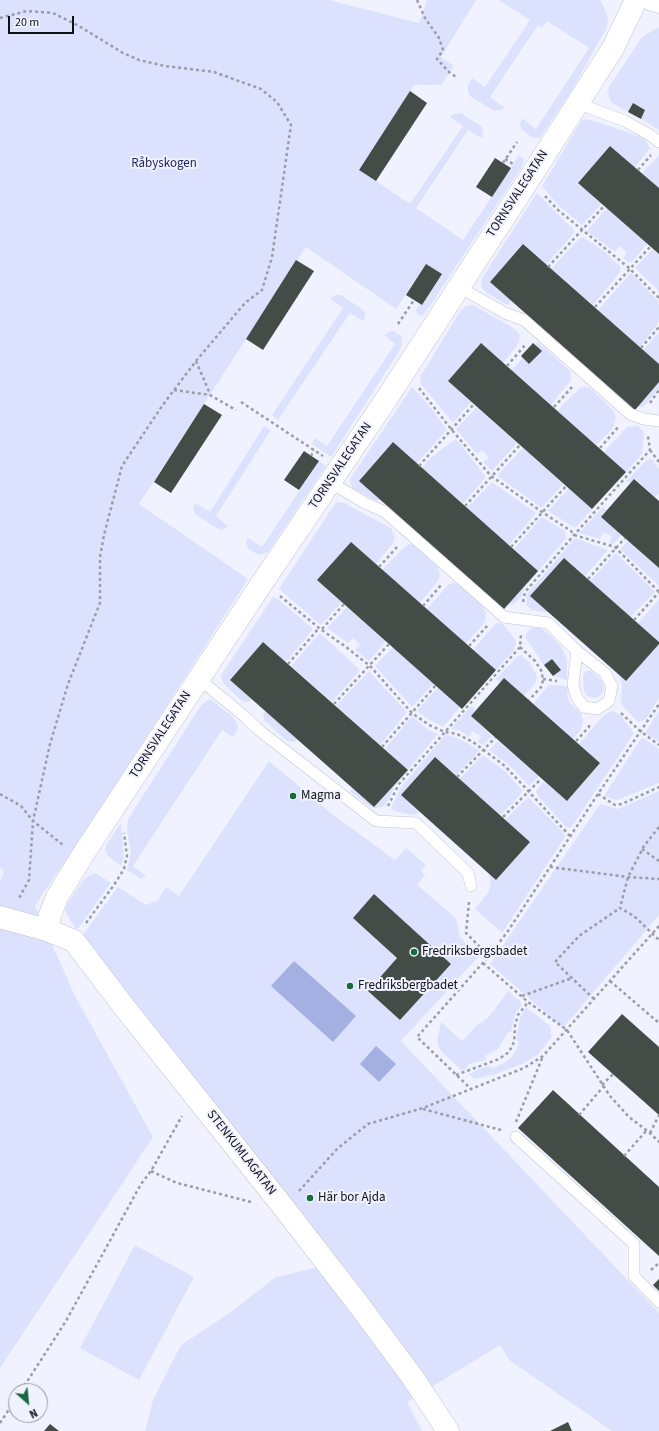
<!DOCTYPE html>
<meta charset="utf-8">
<style>
body{margin:0}
#map{position:relative;width:659px;height:1431px;overflow:hidden;background:#f0f3ff;font-family:"Source Sans 3",sans-serif}
canvas{display:block}
.north{position:absolute;left:8px;top:1383px;width:40px;height:40px;box-sizing:border-box;background:#f0f3ff;border:1px solid #9699a1;border-radius:50%;rotate:153deg;font-size:11px;font-weight:700;line-height:16px;text-align:center;color:#101115}
.north::after{content:'';display:block;margin:auto;width:14px;height:18px;background:#176b3c;clip-path:polygon(50% 0,100% 100%,50% 72%,0 100%)}
.scale{position:absolute;left:8px;top:16px;width:66px;height:18px;box-sizing:border-box;border:2px solid #101115;border-top:0;padding-left:5px;font-size:12px;line-height:14px;white-space:nowrap;color:#101115;-webkit-text-stroke:3px #f0f3ff;paint-order:stroke}
</style>
<div id="map">
<canvas width="659" height="1431"></canvas>
<div class="north">N</div>
<div class="scale">20 m</div>
</div>
<script>
const ctx = document.querySelector('canvas').getContext('2d');
ctx.lineJoin = 'round';
function fill(path, color) {
  ctx.fillStyle = color;
  ctx.fill(path, 'evenodd');
}
function toPath(rows) {
  const path = new Path2D();
  for (const r of rows) {
    path.moveTo(r[0], r[1]);
    for (let i = 2; i < r.length; i += 2) path.lineTo(r[i], r[i + 1]);
  }
  return path;
}
function stroke(path, color, width, dash) {
  ctx.strokeStyle = color;
  ctx.lineWidth = width;
  ctx.lineCap = dash ? 'butt' : 'round';
  ctx.setLineDash(dash || []);
  ctx.stroke(path);
}
function label(font, color, halo, rows, align = 'center') {
  ctx.font = font + ' "Source Sans 3",sans-serif';
  ctx.lineWidth = 4;
  ctx.setLineDash([]);
  ctx.textBaseline = 'middle';
  ctx.strokeStyle = halo;
  ctx.fillStyle = color;
  for (const [text, x, y, turn = 0] of rows) {
    ctx.save();
    ctx.translate(x, y);
    ctx.rotate((+turn || 0) * Math.PI / 180);
    ctx.textAlign = isNaN(turn) ? turn : align;
    if (halo) ctx.strokeText(text, 0, 0);
    ctx.fillText(text, 0, 0);
    ctx.restore();
  }
}
fill(toPath([
 [0,0,329,0,419,23,427,0,476,0,441,57,454,66,441,85,414,85,359,169,410,204,463,126,450,117,453,114,461,113,482,127,483,135,482,138,468,130,416,208,463,240,519,155,524,159,523,165,424,315,419,316,415,310,420,304,422,305,442,274,426,264,396,309,306,247,139,504,248,579,117,783,35,906,75,996,153,1137,0,1368,0,881,4,871,0,867],
 [498,0,600,0,607,14,608,23,605,31,572,90,540,138,533,138,522,130,520,126,522,118,536,129,589,48,547,21,542,28,538,25,490,97,504,107,503,109,494,111,470,96,468,92,468,85,472,78,485,87,530,20],
 [659,27,659,130,641,119,645,110,633,104,628,112,611,102,608,95,609,87,642,37],
 [587,119,613,127,645,139,650,148,635,167,610,146,578,182,601,204,582,225,559,206,542,186,582,120],
 [659,155,659,188,642,173],
 [537,193,574,230,574,233,546,265,523,245,490,282,512,301,507,305,487,293,481,287,482,278],
 [607,208,647,244,632,262,628,262,623,258,627,253,619,246,615,252,587,231],
 [583,237,605,252,620,266,620,272,593,305,551,269,579,239],
 [653,249,659,254,659,291,635,268],
 [631,273,659,302,659,322,640,347,598,310],
 [336,295,341,295,362,309,365,313,365,317,363,321,350,313,278,420,272,415,343,308,330,299,332,297],
 [473,305,515,329,520,335,519,343,503,363,481,343,448,381,471,402,453,423,421,384,420,377,461,310,466,306],
 [391,331,394,331,401,336,402,341,400,350,331,457,312,444,315,438,327,446,395,344,384,335],
 [659,332,659,364,643,350],
 [538,342,570,371,571,379,568,384,551,405,511,370,523,358,530,364,541,351,535,345],
 [659,382,659,388,646,404,642,407,637,407],
 [412,387,428,404,447,430,417,463,393,442,359,480,381,500,376,501,352,488,350,479],
 [581,387,589,387,614,411,616,418,614,426,608,434,596,445,557,411],
 [477,407,517,443,492,471,483,462,489,458,482,450,477,454,456,429],
 [264,426,271,430,216,516,228,526,222,530,218,529,195,514,193,507,195,503,210,512],
 [638,426,644,432,642,454,626,472,604,452,627,427],
 [454,440,458,441,486,477,463,504,422,468,428,460],
 [523,448,563,484,542,508,497,476],
 [648,459,653,460,659,469,659,493,655,497,635,479,630,484,626,481],
 [319,461,326,466,268,552,259,555,248,549,246,541,248,538,262,547],
 [492,482,536,513,509,545,467,508],
 [569,488,592,509,575,528,548,511],
 [336,502,344,503,391,528,395,538,393,543,376,564,351,542,342,602,321,625,279,589],
 [603,507,607,510,601,517,622,535,613,544,609,543,612,536,603,533,600,539,579,533],
 [542,517,565,531,566,538,525,587,521,597,514,604,507,605,538,571,514,549],
 [575,538,608,550,585,576,564,558,550,613,531,610,526,604,527,594],
 [628,541,659,568,659,586,620,549],
 [409,544,413,545,438,567,440,574,439,579,420,603,382,570,404,547],
 [616,553,655,592,630,617,590,581],
 [453,583,460,585,483,607,486,613,485,622,466,644,427,609,448,585],
 [273,597,278,599,313,629,286,662,263,642,230,679,252,699,249,702,243,702,223,683,221,675],
 [659,599,659,642,638,623],
 [347,607,386,641,369,661,355,650,360,645,353,638,348,643,327,628],
 [499,623,503,624,514,638,516,643,514,650,496,670,473,650,495,624],
 [539,627,550,635,561,646,567,659,567,680,553,676,561,670,552,659,544,665,526,639,526,634,531,628],
 [320,633,360,670,332,702,291,666],
 [659,644,659,698,645,720,638,722,622,705,621,699,622,685,619,674,626,681],
 [393,647,434,683,412,707,375,666],
 [521,655,529,662,536,674,537,678,535,684,524,696,500,683,496,679,518,656],
 [369,671,407,712,380,745,336,706],
 [586,671,591,671,602,681,604,686,603,692,597,698,588,697,584,691,583,676],
 [549,685,568,686,567,696,570,703,581,713,583,720,581,730,573,739,533,704],
 [438,687,460,707,443,727,431,721,417,711],
 [210,699,233,717,238,726,237,731,233,737,222,730,133,866,146,876,141,879,127,870,131,852,127,830,128,819,202,704],
 [471,706,476,711,471,716,492,736,483,745,478,742,481,736,472,731,469,737,459,730,451,729],
 [266,711,298,740,294,742,287,741,264,720,263,714],
 [612,711,617,713,622,717,634,733,571,828,566,827,537,795,536,791,544,781,567,800,600,763,579,744,605,714],
 [659,711,659,742,645,733],
 [412,716,427,729,438,734,396,784,386,804,382,807,375,808,369,806,350,791,352,788,374,807,408,770,385,749],
 [446,734,468,743,479,751,456,775,435,757,401,795,420,813,413,815,395,811,391,808,401,787],
 [642,737,659,749,659,783,617,800,604,796],
 [498,741,539,776,529,786,510,766,489,750],
 [483,755,505,771,523,791,514,802,500,815,459,779],
 [269,761,332,814,395,860,406,848,426,865,421,871,425,875,417,885,456,918,460,937,479,956,401,1041,659,1313,659,1431,612,1431,509,1360,500,1345,407,1402,422,1431,145,1431,153,1400,181,1345,228,1314,276,1277,335,1263,82,936,118,887,146,905,158,900,166,887,179,896],
 [659,791,659,915,563,1028,490,964,600,804,618,809],
 [528,797,563,832,565,837,502,933,475,909,488,893,491,883,488,873,496,880,530,842,505,820],
 [121,823,124,857,121,866,108,856,105,850,106,845],
 [96,873,111,883,77,930,68,917,65,910,67,905,81,883,88,876],
 [508,991,521,1002,521,1006,516,1012,511,1032,508,1032,498,1049,485,1056,486,1060,469,1064,465,1070,462,1071,441,1051,437,1042,441,1022,462,1041,477,1025,488,1018],
 [526,1007,550,1026,552,1037,537,1055,522,1064,493,1075,475,1079,469,1074,482,1068,490,1066,492,1068,496,1067,507,1061,513,1055,517,1049,519,1042,516,1039,520,1018],
 [135,1245,194,1277,139,1380,80,1348]
]), '#dce2fe');
fill(toPath([
 [294,961,356,1016,333,1042,271,986],
 [376,1046,396,1064,379,1082,360,1064]
]), '#a4afe2');
fill(toPath([
 [410,91,427,103,376,181,359,170],
 [633,103,645,110,641,119,628,112],
 [610,146,659,188,659,254,578,183],
 [495,158,511,168,492,197,476,187],
 [523,244,659,364,659,382,635,410,490,282],
 [296,260,314,271,263,350,246,339],
 [426,264,442,274,422,305,406,295],
 [481,343,626,472,592,509,448,381],
 [533,343,542,351,529,364,521,356],
 [204,404,222,415,171,493,154,482],
 [393,442,538,571,504,609,359,481],
 [304,451,319,461,299,490,284,480],
 [634,479,659,501,659,568,601,517],
 [351,542,496,670,462,709,317,580],
 [564,558,659,642,659,644,626,681,530,596],
 [263,642,408,770,374,807,230,680],
 [552,659,561,670,553,676,544,665],
 [504,678,600,763,567,801,471,716],
 [435,757,530,842,496,880,401,795],
 [374,894,451,964,400,1020,368,991,397,958,353,918],
 [622,1014,659,1047,659,1115,588,1052],
 [553,1090,659,1187,659,1256,518,1128],
 [659,1279,659,1291,653,1285],
 [568,1422,572,1431,550,1431],
 [50,1424,59,1431,44,1431]
]), '#434c46');
const service = toPath([
 [577,103,625,121,650,135,659,142],
 [459,287,505,313,524,320,630,414,644,419,659,421],
 [330,482,365,503,385,512,504,617,548,623,577,651,605,673,612,686,609,701,597,709,584,707,577,698,573,685,577,651],
 [198,680,210,688,243,715,260,731,376,821,416,823,468,873,471,886],
 [516,1137,634,1244,634,1276,659,1302]
]);
const minor = toPath([
 [652,0,659,2],
 [0,917,47,930,74,941,125,1008,284,1208,359,1305,413,1378,448,1431],
 [47,930,50,915,57,897,84,853,262,583,387,398,542,159,613,48,636,0]
]);
stroke(service, '#c1c4d0', 12);
stroke(minor, '#c1c4d0', 23);
stroke(toPath([
 [417,0,425,18,439,38,443,50,437,59,450,73,458,78],
 [0,18,27,11,53,13,79,26,123,53,139,60,165,66,214,72,261,89,277,102,291,125,272,257,262,290,245,303,196,361,162,406,122,466,104,535,100,557,100,603,68,684,50,744,33,821,29,880,18,900],
 [505,159,513,164],
 [503,163,517,142],
 [638,170,651,155],
 [545,196,558,210,629,268,659,298],
 [548,267,604,206],
 [595,307,650,247],
 [398,324,414,300],
 [641,348,659,327],
 [196,361,210,394],
 [507,366,526,344],
 [419,388,451,429,491,476,542,512,571,531,574,535,615,547,659,592],
 [174,390,210,395,236,410],
 [241,402,323,456],
 [650,403,659,390],
 [554,407,573,386],
 [600,448,619,426],
 [650,450,659,462],
 [311,456,314,450],
 [419,466,474,404],
 [659,501,659,500],
 [465,506,520,445],
 [511,547,566,486],
 [379,567,398,546],
 [588,579,625,538],
 [280,596,319,628,346,647,370,666,412,713,429,725,445,732,457,734,473,742,505,766,570,836],
 [523,602,525,592,574,535,650,450,648,436],
 [423,606,442,584],
 [634,620,659,592],
 [322,629,344,604],
 [469,646,488,625],
 [520,647,535,661,541,670,543,679,542,686,529,700],
 [288,664,319,628],
 [543,679,557,681],
 [334,704,389,644],
 [621,713,640,731,659,745],
 [576,741,589,727,589,724],
 [382,747,436,685],
 [457,777,495,738],
 [0,794,21,806,33,821,63,845],
 [598,794,615,805,622,804,659,787],
 [388,806,399,784,520,647,521,635],
 [503,817,541,779],
 [659,827,644,846,628,877,620,908,634,916,659,940],
 [642,849,659,861],
 [550,867,628,877,659,879],
 [469,902,466,933,489,956,417,1037,471,1089],
 [86,923,114,885,124,869,127,856,124,833],
 [489,956,508,931,598,794,659,704],
 [483,963,528,1002,567,1030,610,1096,629,1117,650,1133,659,1142],
 [610,981,659,1023],
 [522,996,572,978],
 [594,999,555,962,579,936,620,908],
 [456,1075,499,1059,509,1052,514,1042,515,1026,518,1015,528,1002],
 [602,1085,613,1074],
 [423,1109,501,1130],
 [579,1115,603,1087],
 [516,1122,543,1056],
 [650,1133,659,1115],
 [624,1156,647,1130],
 [151,1171,177,1183,251,1202],
 [299,1191,338,1148,368,1124,423,1108,524,1068,543,1056,659,926],
 [651,1270,659,1263],
 [21,1391,66,1321,141,1184,151,1171,182,1116],
 [0,1423,16,1399]
]), '#9b9da6', 2.5, [3, 3]);
stroke(service, '#fff', 11);
stroke(minor, '#fff', 22);
for (const [x, y, r, color] of [
 [293,796,4,"#176b3c"],
 [414,952,4,"#176b3c"],
 [350,986,4,"#176b3c"],
 [310,1198,4,"#176b3c"]
]) {
  const dot = new Path2D();
  dot.arc(x, y, r, 0, 2 * Math.PI);
  ctx.fillStyle = color;
  ctx.fill(dot);
  stroke(dot, '#f0f3ff', 1.5);
}
label('13px', '#1f225e', '#f0f3ff', [
 ["Råbyskogen",164,164]
]);
label('13px', '#101115', '#f0f3ff', [
 ["TORNSVALEGATAN",518,194,-57],
 ["TORNSVALEGATAN",341,466,-56],
 ["TORNSVALEGATAN",161,735,-57],
 ["STENKUMLAGATAN",241,1153,52]
]);
label('13px', '#101115', '#f0f3ff', [
 ["Magma",301,796],
 ["Fredriksbergsbadet",422,952],
 ["Fredriksbergbadet",358,986],
 ["Här bor Ajda",318,1198]
], 'left');
</script>
